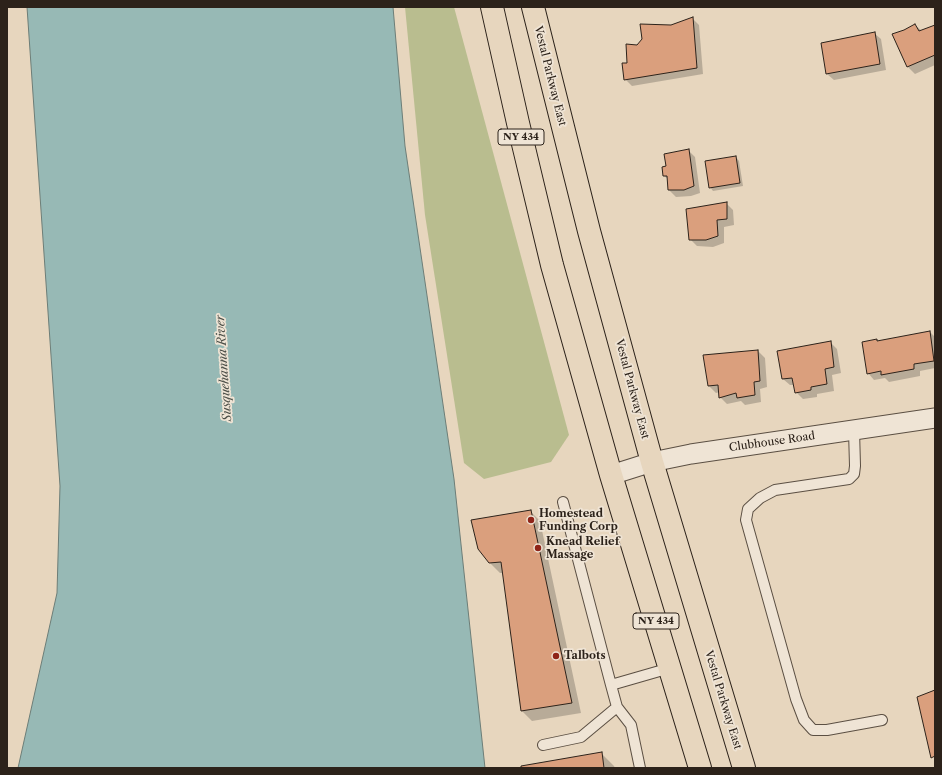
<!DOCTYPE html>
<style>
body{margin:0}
#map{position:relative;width:942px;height:775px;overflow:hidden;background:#e7d6be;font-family:"Libre Caslon Text",serif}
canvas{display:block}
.frame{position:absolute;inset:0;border:8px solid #2c221a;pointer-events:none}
</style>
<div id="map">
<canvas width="942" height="775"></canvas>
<div class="frame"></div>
</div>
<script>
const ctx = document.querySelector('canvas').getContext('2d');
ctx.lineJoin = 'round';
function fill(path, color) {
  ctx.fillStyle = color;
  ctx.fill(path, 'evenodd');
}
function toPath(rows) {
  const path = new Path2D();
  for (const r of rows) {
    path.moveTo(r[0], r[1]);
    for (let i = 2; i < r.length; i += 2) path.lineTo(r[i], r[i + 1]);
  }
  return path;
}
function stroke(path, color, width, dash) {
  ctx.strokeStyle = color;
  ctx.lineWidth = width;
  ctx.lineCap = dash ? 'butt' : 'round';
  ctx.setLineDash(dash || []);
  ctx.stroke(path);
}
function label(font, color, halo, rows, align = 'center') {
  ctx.font = font + ' "Libre Caslon Text",serif';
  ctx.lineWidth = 3.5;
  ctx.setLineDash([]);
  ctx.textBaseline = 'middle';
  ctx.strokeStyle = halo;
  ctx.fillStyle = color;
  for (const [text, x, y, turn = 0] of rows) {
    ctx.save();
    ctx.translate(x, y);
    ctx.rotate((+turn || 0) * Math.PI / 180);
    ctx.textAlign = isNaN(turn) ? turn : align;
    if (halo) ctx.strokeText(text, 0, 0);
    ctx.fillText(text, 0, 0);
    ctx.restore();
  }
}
fill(toPath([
 [405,7,454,7,569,435,551,462,484,479,464,463,425,215]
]), '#b9bd8f');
const water = toPath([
 [27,7,393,7,405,146,454,479,485,768,18,768,57,593,60,486,27,7]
]);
fill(water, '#97b9b5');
stroke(water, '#6c7d77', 1);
fill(toPath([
 [692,18,699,25,703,74,632,86,625,79,628,64,643,39,671,26],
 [915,25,922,31,935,26,935,65,915,74,908,67,893,35,904,31],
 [874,33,881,39,886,70,834,80,827,74],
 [688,150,695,157,700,193,691,196,676,197,669,190,668,179,664,176,667,167],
 [736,157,739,161,743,186,713,191,710,187],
 [726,203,733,210,734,225,724,227,724,243,713,247,697,246,690,239],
 [930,332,935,337,935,368,920,371,920,376,889,382,885,378,874,380,868,373,877,340,878,342],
 [830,342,837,349,841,373,832,375,834,391,817,394,817,397,803,399,796,392,794,385,790,385,783,379],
 [758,351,765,358,767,387,760,389,761,402,745,405,741,401,727,404,720,397,720,392,716,393,709,386,704,356],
 [530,511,540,521,581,713,532,721,522,711,503,573,500,573,490,563],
 [601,753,614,766,615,768,522,768]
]), '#0003');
const building = toPath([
 [693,17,697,68,624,80,622,63,627,63,626,44,637,45,642,39,640,24,671,25,693,17],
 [915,24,919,31,935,25,935,55,907,67,892,34,904,30,915,24],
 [875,32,880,64,826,74,821,43,875,32],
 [689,149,694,186,684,190,668,190,667,176,663,176,662,167,666,166,664,154,689,149],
 [736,156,740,183,709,188,705,161,736,156],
 [727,202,727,219,717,220,718,236,706,240,689,240,686,209,727,202],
 [930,331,934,361,914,364,914,369,881,375,881,371,867,374,862,342,877,339,877,341,930,331],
 [831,341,834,367,825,369,827,384,811,387,811,390,795,393,792,378,782,379,777,351,831,341],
 [758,350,760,381,754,382,755,395,737,398,736,393,719,398,718,385,708,386,703,355,758,350],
 [531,510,572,703,521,711,501,562,489,563,478,549,471,520,531,510],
 [935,690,935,756,931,758,917,697,935,690],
 [602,752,604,768,521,768,521,766,602,752]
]);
fill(building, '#da9f7d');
stroke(building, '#2c221a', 1);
const service = toPath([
 [854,430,855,466,854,474,849,479,775,490,760,498,748,509,746,520,796,699,804,720,813,730,827,730,882,720],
 [563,502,611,685,670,668],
 [611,685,617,707,631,725,640,768],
 [543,745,581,737,617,707]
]);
const minor = toPath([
 [611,475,652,462,691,454,935,418]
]);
const primary = toPath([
 [492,7,518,123,552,265,611,475,700,768],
 [533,7,589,231,652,462,744,768]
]);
stroke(service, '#5b4f43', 12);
stroke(minor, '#5b4f43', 21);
stroke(primary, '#2c221a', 24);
stroke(service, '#efe4d5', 10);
stroke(minor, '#efe4d5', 19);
stroke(primary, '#e7d6be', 22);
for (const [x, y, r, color] of [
 [531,520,4,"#8f2418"],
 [538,548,4,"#8f2418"],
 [556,656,4,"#8f2418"]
]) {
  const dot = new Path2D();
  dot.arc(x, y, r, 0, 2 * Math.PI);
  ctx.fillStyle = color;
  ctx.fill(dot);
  stroke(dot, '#efe4d5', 1.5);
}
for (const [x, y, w] of [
 [521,137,46],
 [656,621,46]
]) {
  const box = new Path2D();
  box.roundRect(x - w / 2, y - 8, w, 16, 3);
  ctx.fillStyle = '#efe4d5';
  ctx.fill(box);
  stroke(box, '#2c221a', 1);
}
label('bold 10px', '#2c221a', null, [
 ["NY 434",521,137],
 ["NY 434",656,621]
]);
label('11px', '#2c221a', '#efe4d5', [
 ["Vestal Parkway East",550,76,76],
 ["Vestal Parkway East",632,389,75],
 ["Clubhouse Road",772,442,-8],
 ["Vestal Parkway East",723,700,73]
]);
label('bold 11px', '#2c221a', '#efe4d5', [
 ["Homestead",539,514],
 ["Funding Corp",539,527],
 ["Knead Relief",546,542],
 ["Massage",546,555],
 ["Talbots",564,656]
], 'left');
label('italic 12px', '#4c4f48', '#efe4d5', [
 ["Susquehanna River",224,368,-94]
]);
</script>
